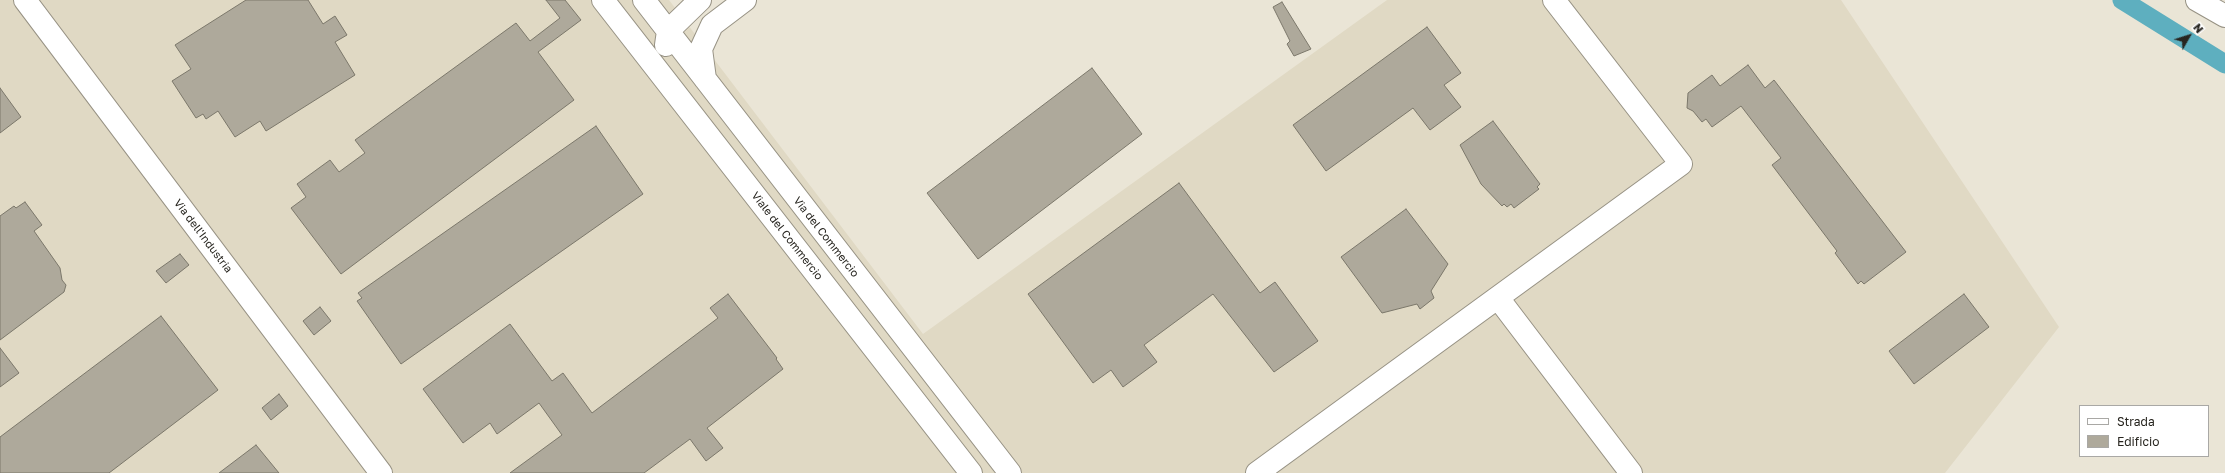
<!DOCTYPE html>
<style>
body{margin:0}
#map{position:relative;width:2225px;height:473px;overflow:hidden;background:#eae5d6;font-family:"Golos Text",sans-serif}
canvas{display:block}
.legend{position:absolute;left:2079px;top:405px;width:130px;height:52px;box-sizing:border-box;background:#fff;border:1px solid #a9a8a5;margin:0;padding:5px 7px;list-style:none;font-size:12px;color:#27251f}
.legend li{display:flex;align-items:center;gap:8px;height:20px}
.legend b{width:20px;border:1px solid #a9a8a5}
.north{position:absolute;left:2169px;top:16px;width:40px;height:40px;-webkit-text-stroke:3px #fff;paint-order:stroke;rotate:51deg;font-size:11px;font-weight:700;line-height:16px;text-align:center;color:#27251f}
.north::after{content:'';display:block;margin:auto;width:14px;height:18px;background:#27251f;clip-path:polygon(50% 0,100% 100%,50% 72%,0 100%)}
</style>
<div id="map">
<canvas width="2225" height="473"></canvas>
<ul class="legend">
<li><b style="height:5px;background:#fff"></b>Strada</li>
<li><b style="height:11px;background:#aea99b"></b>Edificio</li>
</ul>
<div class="north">N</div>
</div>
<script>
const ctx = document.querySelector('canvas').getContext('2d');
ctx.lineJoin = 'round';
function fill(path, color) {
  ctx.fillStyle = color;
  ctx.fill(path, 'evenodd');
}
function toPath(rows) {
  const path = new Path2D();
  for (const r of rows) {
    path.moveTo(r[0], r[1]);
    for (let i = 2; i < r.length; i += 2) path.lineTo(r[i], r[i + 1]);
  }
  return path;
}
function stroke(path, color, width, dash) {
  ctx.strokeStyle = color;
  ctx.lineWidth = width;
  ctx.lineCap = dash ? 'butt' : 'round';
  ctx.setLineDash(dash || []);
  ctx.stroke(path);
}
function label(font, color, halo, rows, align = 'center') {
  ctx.font = font + ' "Golos Text",sans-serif';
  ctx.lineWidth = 3;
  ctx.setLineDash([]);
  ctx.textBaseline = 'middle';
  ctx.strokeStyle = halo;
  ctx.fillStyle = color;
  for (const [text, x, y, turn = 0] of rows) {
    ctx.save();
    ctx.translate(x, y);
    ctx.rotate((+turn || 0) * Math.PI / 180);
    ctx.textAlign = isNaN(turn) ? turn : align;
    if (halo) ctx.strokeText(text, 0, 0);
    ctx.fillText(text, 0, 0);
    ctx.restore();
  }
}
fill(toPath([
 [0,0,669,0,923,334,1387,0,1841,0,2059,327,1945,473,0,473]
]), '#e0d9c4');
stroke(toPath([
 [2122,0,2225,64]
]), '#5eafbf', 19);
const building = toPath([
 [246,0,308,0,323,24,335,16,347,35,335,42,355,75,266,131,260,121,235,137,218,111,206,119,203,114,196,118,172,81,191,69,175,45,246,0],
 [546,0,565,0,581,20,538,52,574,100,341,274,291,208,306,197,297,184,330,160,339,172,365,153,355,140,516,23,530,41,560,18,546,0],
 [1282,2,1311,49,1294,56,1287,44,1290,41,1273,7,1282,2],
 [1427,27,1461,73,1444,85,1461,107,1430,130,1413,108,1326,171,1293,125,1427,27],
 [1748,65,1765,88,1774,80,1906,252,1864,284,1861,281,1858,284,1835,253,1837,251,1772,165,1781,158,1741,106,1712,127,1706,119,1702,122,1693,111,1687,108,1688,93,1712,75,1720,86,1748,65],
 [1092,68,1142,134,978,259,927,193,1092,68],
 [0,88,21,117,0,133,0,88],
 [1493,121,1540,184,1537,187,1539,189,1514,208,1511,204,1507,207,1504,204,1502,206,1481,184,1460,145,1493,121],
 [596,126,643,194,401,364,357,301,362,298,358,293,596,126],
 [1179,183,1260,293,1275,282,1318,341,1274,372,1213,294,1144,345,1157,362,1123,387,1111,370,1093,383,1028,294,1179,183],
 [25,202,42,225,34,231,60,268,62,280,66,285,64,292,0,340,0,216,14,206,16,208,25,202],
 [1406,209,1448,264,1431,291,1434,298,1420,309,1417,304,1382,313,1341,257,1406,209],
 [180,254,189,265,166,283,156,271,180,254],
 [728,294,777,358,776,359,783,369,707,428,723,448,706,461,690,439,644,473,510,473,562,435,539,403,497,434,490,423,463,443,423,389,510,324,552,381,563,373,592,413,718,318,710,308,728,294],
 [1964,294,1989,327,1914,384,1889,351,1964,294],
 [320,307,331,321,314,335,303,321,320,307],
 [161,316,218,390,109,473,0,473,0,437,161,316],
 [0,348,19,373,0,387,0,348],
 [279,394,288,406,271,420,262,408,279,394],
 [256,445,279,473,219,473,256,445]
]);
fill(building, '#aea99b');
stroke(building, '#7c786b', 1);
const minor = toPath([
 [25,0,381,473],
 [603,0,971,473],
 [644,0,1010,473],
 [2197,0,2225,16],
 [666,45,668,31,700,0],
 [705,79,701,49,712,25,745,0],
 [1498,298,1631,473],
 [1257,473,1681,164,1554,0]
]);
stroke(minor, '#979284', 24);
stroke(minor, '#fff', 22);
label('11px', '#27251f', '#fff', [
 ["Via dell'Industria",203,236,53],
 ["Viale del Commercio",787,236,52],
 ["Via del Commercio",826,237,52]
]);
</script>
